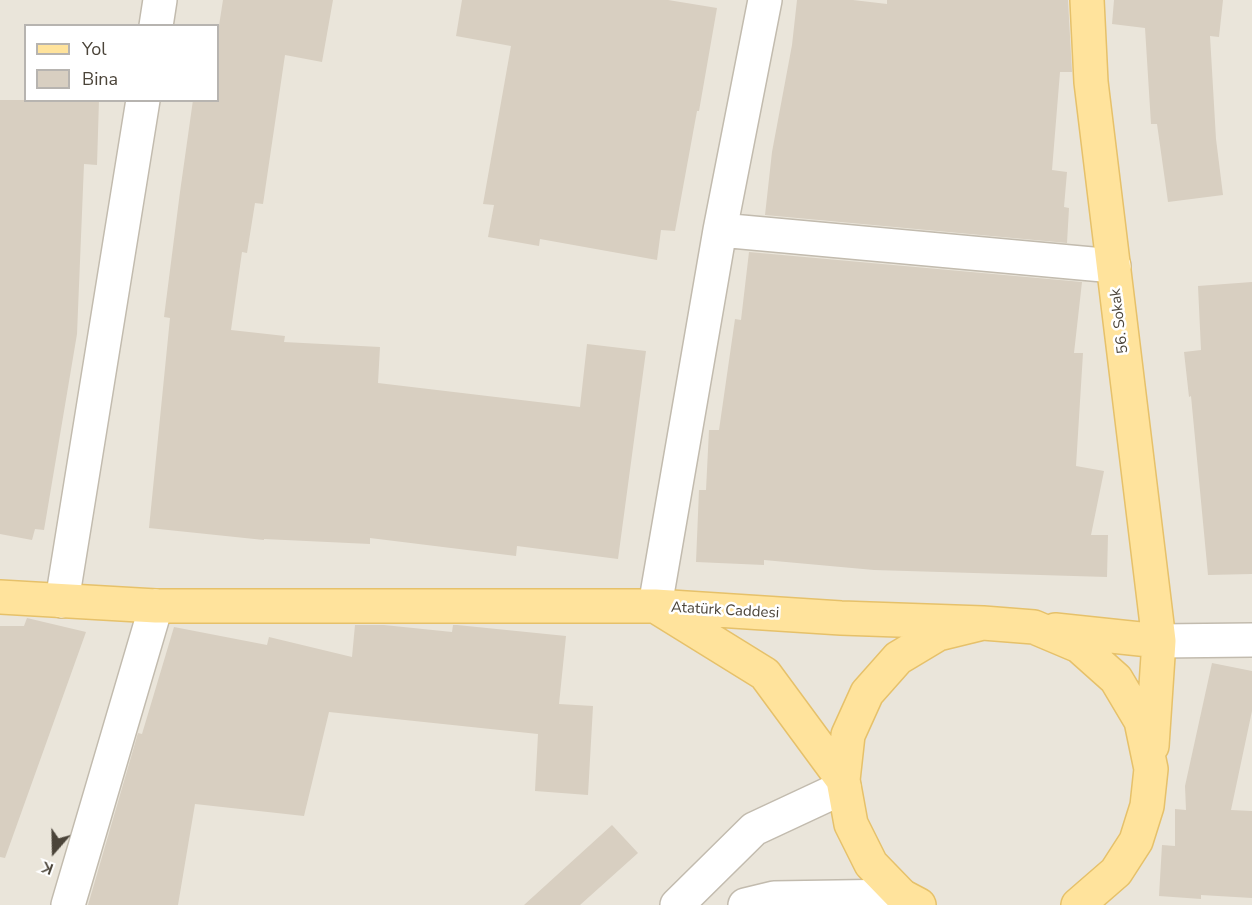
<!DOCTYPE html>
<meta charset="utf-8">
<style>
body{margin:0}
#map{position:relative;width:1252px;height:905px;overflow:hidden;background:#f6f3ec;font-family:"Nunito Sans",sans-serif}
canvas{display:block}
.legend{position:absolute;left:24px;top:24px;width:195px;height:78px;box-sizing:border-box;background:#fff;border:2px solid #b7b4b0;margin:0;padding:8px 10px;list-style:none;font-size:18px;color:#4b4439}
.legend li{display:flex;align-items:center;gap:12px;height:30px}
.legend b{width:30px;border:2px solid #b7b4b0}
.north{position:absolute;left:24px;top:821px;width:60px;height:60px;-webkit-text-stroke:4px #fff;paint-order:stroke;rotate:200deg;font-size:16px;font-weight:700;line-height:24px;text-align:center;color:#4b4439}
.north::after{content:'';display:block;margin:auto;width:21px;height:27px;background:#4b4439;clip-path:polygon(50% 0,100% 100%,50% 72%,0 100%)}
</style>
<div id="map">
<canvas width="1252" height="905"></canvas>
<ul class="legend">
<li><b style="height:8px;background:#ffe39c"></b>Yol</li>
<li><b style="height:16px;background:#d8cfc1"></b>Bina</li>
</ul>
<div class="north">K</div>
</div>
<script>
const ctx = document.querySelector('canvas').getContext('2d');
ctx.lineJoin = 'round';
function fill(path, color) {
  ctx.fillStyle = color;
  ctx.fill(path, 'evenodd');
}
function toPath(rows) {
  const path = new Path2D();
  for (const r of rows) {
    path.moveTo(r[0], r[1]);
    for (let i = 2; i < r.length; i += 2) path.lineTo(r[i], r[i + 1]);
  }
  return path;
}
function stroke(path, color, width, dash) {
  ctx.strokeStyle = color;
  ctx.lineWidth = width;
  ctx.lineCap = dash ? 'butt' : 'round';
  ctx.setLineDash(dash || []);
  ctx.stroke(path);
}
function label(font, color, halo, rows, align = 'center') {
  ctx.font = font + ' "Nunito Sans",sans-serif';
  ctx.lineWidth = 5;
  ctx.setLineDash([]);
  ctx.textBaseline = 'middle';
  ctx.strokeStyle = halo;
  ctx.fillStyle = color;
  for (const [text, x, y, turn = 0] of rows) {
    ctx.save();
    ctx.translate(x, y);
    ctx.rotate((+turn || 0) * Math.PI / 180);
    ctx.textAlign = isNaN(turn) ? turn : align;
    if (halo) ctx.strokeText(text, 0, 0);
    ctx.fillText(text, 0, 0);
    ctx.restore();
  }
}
fill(toPath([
 [0,0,1252,0,1252,905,0,905],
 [26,26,218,26,218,100,26,100]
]), '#eae5da');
fill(toPath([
 [223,0,333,0,322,62,285,55,263,204,255,203,247,253,242,252,231,330,285,336,284,342,380,347,378,383,580,407,587,344,646,351,618,559,517,546,516,556,370,538,370,544,264,539,264,540,149,528,170,318,164,317,180,192,193,100,218,100,218,32],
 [462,0,668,0,717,8,699,111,697,111,675,231,661,230,657,260,540,239,539,246,488,237,494,205,483,204,511,46,456,36],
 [797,0,853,0,887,4,887,0,1068,0,1072,72,1060,72,1052,170,1067,172,1064,207,1069,208,1067,243,765,215,772,152,792,45],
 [1114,0,1223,0,1219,37,1210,36,1216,139,1223,195,1168,202,1157,124,1151,124,1145,28,1112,24],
 [0,100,99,100,97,165,84,164,77,334,44,530,35,529,32,540,0,534],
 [749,252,1082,282,1074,353,1083,353,1076,466,1104,471,1091,535,1108,535,1107,577,874,570,764,560,764,565,696,562,699,490,706,490,709,430,719,430,735,319,741,320],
 [1252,282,1252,574,1208,575,1191,396,1189,397,1184,352,1201,350,1198,286],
 [27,618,86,632,5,858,0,857,0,626,24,626],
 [355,625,384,625,452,632,453,625,457,625,566,636,559,704,593,706,588,795,535,791,538,734,329,712,304,816,195,804,178,905,88,905,138,733,142,734,174,627,267,645,269,637,352,657],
 [1212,663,1252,671,1252,711,1231,810,1252,811,1252,898,1201,895,1201,899,1159,896,1162,845,1175,846,1175,809,1186,810,1185,786],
 [612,825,638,853,580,905,524,905]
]), '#d8cfc1');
const minor = toPath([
 [156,26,160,0],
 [720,230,1114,266],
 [62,601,143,100],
 [655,606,720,230,765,0],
 [1159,641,1252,640],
 [68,905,156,606],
 [677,905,754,829,844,787],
 [745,905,774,898,902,896]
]);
const major = toPath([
 [1087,0,1091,82,1159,641],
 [0,597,156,606,655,606,841,618,983,623],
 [660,609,765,674,843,780],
 [1055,630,1159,641,1152,746],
 [919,905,902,896,871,864,851,824,843,780,848,735,867,693,898,658,938,634,983,623,1034,627,1079,646,1116,679,1141,721,1151,769,1147,806,1136,841,1116,872,1078,905]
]);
stroke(minor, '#c2bbae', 36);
stroke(major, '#e6c16a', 36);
stroke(minor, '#fff', 33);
stroke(major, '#ffe39c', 33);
label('15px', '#4b4439', '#fff', [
 ["56. Sokak",1120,321,-97],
 ["Atatürk Caddesi",725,611,3]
]);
</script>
